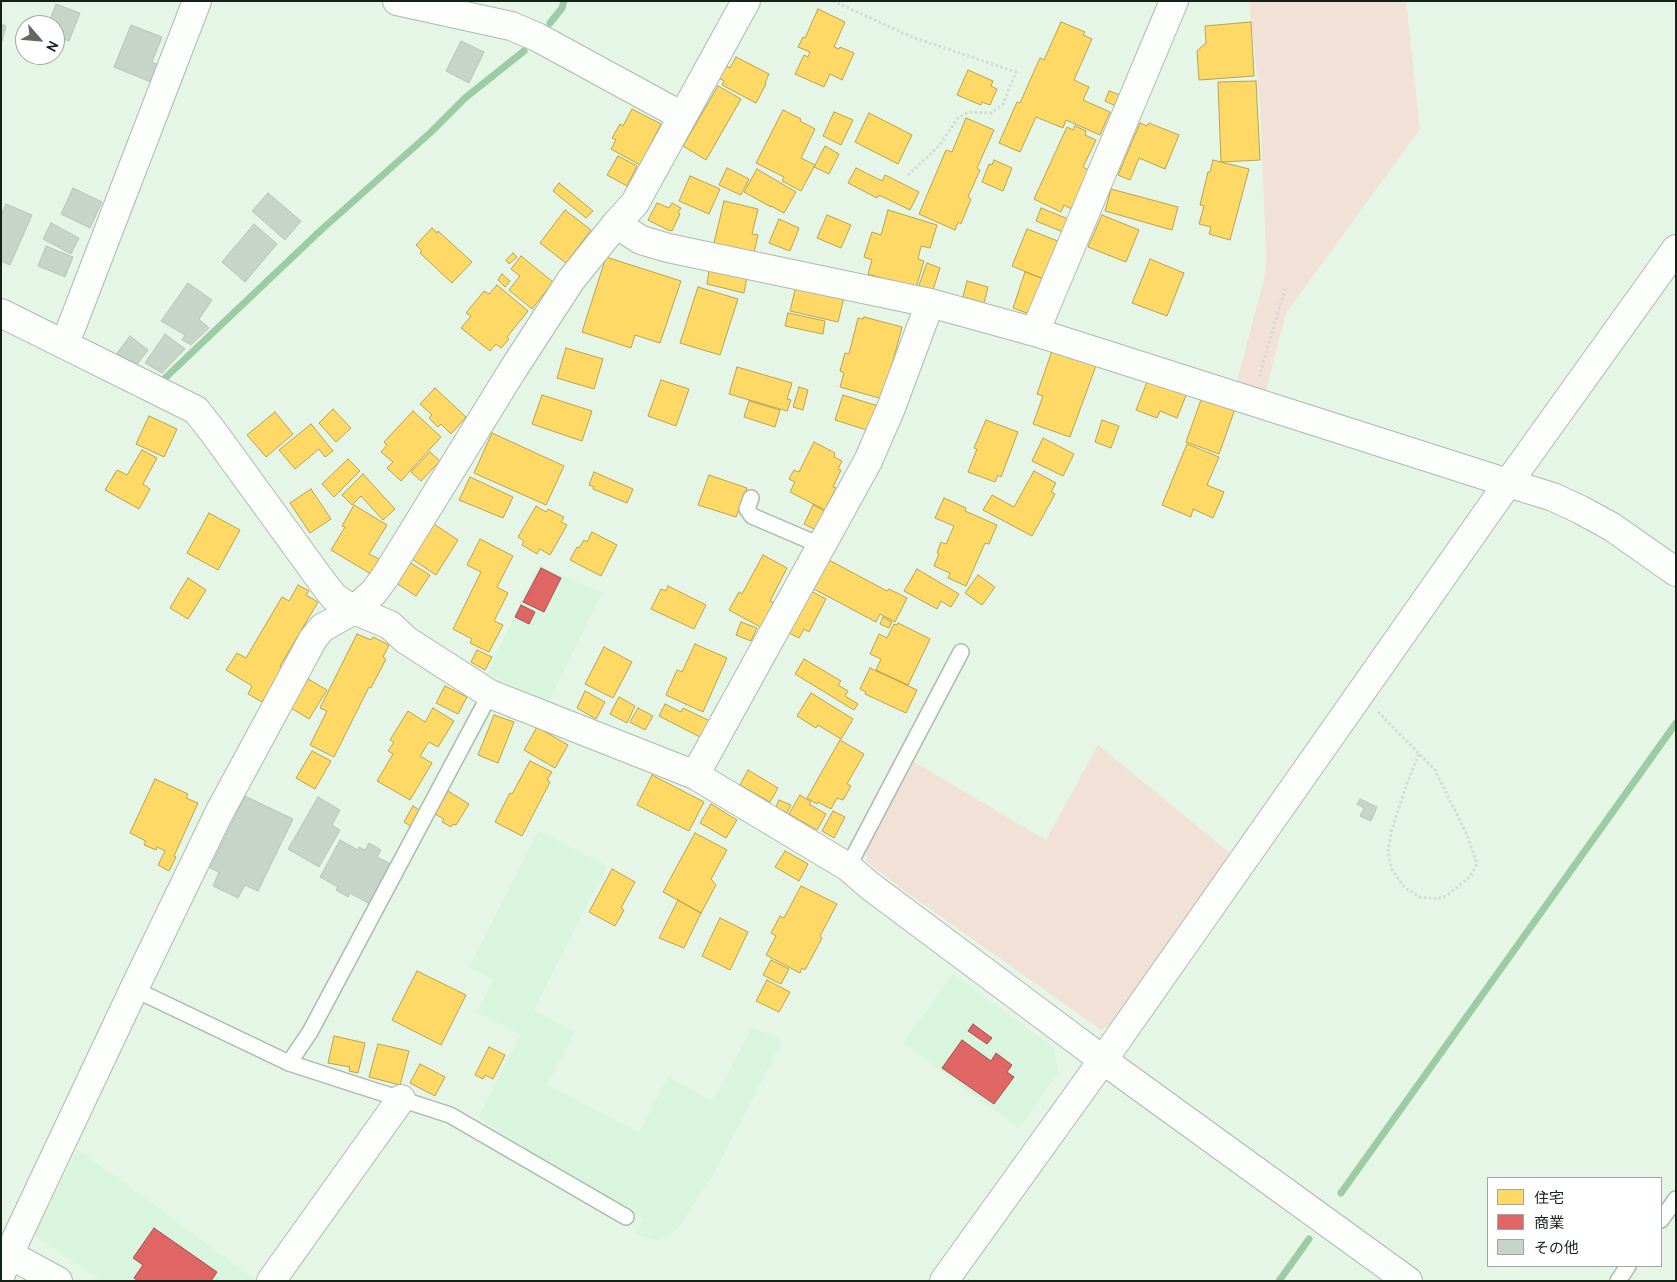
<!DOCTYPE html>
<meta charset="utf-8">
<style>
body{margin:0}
#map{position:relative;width:1677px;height:1282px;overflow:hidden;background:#e5f6e7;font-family:Cabin,"Noto Sans JP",sans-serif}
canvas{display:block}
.frame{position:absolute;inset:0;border:2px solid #152017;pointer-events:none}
.legend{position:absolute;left:1487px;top:1177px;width:175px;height:90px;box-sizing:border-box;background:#fff;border:1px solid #a1a6a2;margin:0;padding:6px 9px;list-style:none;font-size:15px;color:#152017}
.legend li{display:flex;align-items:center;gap:10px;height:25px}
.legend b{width:25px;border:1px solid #a1a6a2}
.north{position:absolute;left:15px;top:15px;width:50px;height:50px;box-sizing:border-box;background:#fff;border:1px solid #a1a6a2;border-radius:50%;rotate:117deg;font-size:14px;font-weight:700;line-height:20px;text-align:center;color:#152017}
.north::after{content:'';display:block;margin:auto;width:18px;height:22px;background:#5e6b60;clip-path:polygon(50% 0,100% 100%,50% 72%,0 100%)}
</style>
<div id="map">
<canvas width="1677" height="1282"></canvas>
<div class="frame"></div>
<ul class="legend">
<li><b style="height:14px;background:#ffd966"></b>住宅</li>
<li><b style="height:14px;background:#e06666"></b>商業</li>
<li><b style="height:14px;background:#c7d4c8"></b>その他</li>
</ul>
<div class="north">N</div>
</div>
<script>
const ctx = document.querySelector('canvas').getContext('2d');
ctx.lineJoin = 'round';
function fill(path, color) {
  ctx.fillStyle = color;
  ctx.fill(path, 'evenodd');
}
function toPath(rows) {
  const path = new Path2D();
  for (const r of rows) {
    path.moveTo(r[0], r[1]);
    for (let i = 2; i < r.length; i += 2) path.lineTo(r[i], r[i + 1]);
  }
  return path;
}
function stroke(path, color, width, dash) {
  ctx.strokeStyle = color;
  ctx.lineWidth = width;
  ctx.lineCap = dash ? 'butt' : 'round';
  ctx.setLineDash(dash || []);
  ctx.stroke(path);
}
fill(toPath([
 [539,565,602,593,549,702,487,674],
 [538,831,607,866,534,1010,575,1032,547,1085,639,1132,668,1077,713,1101,752,1027,782,1041,713,1175,677,1230,659,1241,635,1234,643,1218,528,1150,478,1117,521,1034,477,1012,494,980,469,967],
 [953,974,1054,1048,1058,1073,1019,1128,903,1043],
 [78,1149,256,1280,255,1281,103,1281,34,1235]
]), '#d9f5dd');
fill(toPath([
 [1249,1,1406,1,1420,129,1286,313,1265,395,1236,385,1265,275,1266,255,1260,104],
 [1098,745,1231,854,1108,1026,1101,1030,902,889,867,862,866,850,867,844,914,762,1046,840]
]), '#f2e1d7');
const homes = toPath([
 [818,9,845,22,834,47,839,49,840,47,854,53,842,80,830,74,824,87,795,74,804,55,808,57,810,52,798,47,803,37,805,38,818,9],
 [1061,22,1085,32,1083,35,1092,39,1074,80,1089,87,1083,100,1110,112,1100,135,1066,120,1063,128,1036,117,1020,152,999,143,1017,102,1020,103,1040,58,1044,60,1061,22],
 [1251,22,1254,76,1199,80,1197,51,1206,43,1205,26,1251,22],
 [736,57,769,74,765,83,766,84,756,103,722,85,724,81,719,78,726,66,730,68,736,57],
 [968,70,993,81,991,86,997,89,990,105,982,102,981,105,957,95,968,70],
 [1256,81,1260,160,1221,162,1218,82,1256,81],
 [718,86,741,99,706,160,683,146,718,86],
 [1109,91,1123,96,1118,107,1105,101,1109,91],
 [632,109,661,124,640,165,611,149,616,140,612,138,620,124,623,126,632,109],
 [783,110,801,119,800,121,815,129,801,158,815,165,801,191,782,181,784,177,756,163,783,110],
 [834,112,853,120,841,145,823,136,834,112],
 [869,113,912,135,898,164,855,142,869,113],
 [966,118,994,130,977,168,980,170,968,197,971,199,961,224,958,222,955,230,919,214,946,150,952,152,966,118],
 [1140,123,1147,126,1149,123,1179,135,1165,169,1139,158,1130,180,1118,175,1140,123],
 [1075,126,1086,131,1085,135,1096,140,1083,167,1090,171,1073,210,1064,205,1061,212,1034,199,1067,127,1073,130,1075,126],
 [825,146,839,154,829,174,814,167,825,146],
 [618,156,637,166,627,186,607,175,618,156],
 [994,160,1012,168,1003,191,982,182,989,164,992,165,994,160],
 [1213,160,1249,169,1230,240,1209,234,1211,227,1199,224,1204,206,1200,205,1208,172,1210,172,1213,160],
 [727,168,749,179,741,195,719,185,727,168],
 [856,168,882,181,885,175,919,192,910,210,879,195,877,198,848,183,856,168],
 [757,169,796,192,784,213,771,206,771,207,744,192,757,169],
 [690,176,720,189,709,214,679,201,690,176],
 [559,183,593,211,586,218,553,191,559,183],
 [1111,189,1178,207,1172,230,1105,211,1111,189],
 [724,201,758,209,752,234,758,235,753,257,713,247,724,201],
 [657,203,669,208,672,203,681,208,678,213,680,214,672,231,671,230,670,231,648,220,657,203],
 [1041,208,1068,219,1063,232,1036,221,1041,208],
 [565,210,591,230,566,263,540,243,565,210],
 [888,210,937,225,930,248,921,246,918,259,924,261,916,288,868,274,872,260,864,257,872,232,881,235,888,210],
 [827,215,851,225,841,248,817,238,827,215],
 [1102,215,1139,230,1126,262,1088,247,1102,215],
 [779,219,799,228,790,251,769,243,779,219],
 [432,228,437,233,438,231,472,262,452,283,420,253,422,251,416,245,432,228],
 [1027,229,1063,243,1048,281,1012,266,1027,229],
 [513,253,517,257,509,264,506,260,513,253],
 [521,256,553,282,532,309,509,290,520,276,511,269,521,256],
 [606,257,681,281,660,343,635,335,631,348,582,332,606,257],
 [1150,259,1184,273,1167,316,1132,303,1150,259],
 [927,263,940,268,932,293,918,288,927,263],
 [709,271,747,277,744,293,707,284,709,271],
 [1025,272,1044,279,1032,315,1013,308,1025,272],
 [502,274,510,281,505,287,498,280,502,274],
 [967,281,988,287,984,303,963,297,967,281],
 [497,285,528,311,507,337,509,339,501,348,496,344,490,351,461,328,471,316,466,313,484,291,489,294,497,285],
 [796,286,844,297,838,322,790,311,796,286],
 [698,287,738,299,720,355,680,343,698,287],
 [788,313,825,321,823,334,785,326,788,313],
 [864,317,902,327,883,399,840,387,844,373,840,371,845,353,849,354,858,318,863,319,864,317],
 [566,348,603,359,594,389,557,378,566,348],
 [1053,348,1097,363,1070,437,1033,424,1043,396,1037,394,1053,348],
 [737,367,792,383,787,399,791,400,787,411,729,394,737,367],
 [1149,377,1187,393,1177,418,1160,411,1157,418,1136,410,1149,377],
 [661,380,689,389,676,426,648,416,661,380],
 [799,387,808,390,803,410,793,407,799,387],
 [435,388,466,417,451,434,441,424,438,427,429,418,432,415,420,404,435,388],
 [542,395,592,411,582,441,532,424,542,395],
 [843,395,878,406,870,431,835,420,843,395],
 [1202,397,1235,409,1219,454,1186,442,1202,397],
 [749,401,780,410,775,427,744,417,749,401],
 [333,409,351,428,336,442,319,423,333,409],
 [413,411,441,437,401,481,387,468,393,462,381,452,387,445,384,442,413,411],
 [275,412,293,434,266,457,247,435,275,412],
 [149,416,177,429,164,457,136,444,149,416],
 [986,420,1018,432,1001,477,998,475,995,482,968,472,977,449,974,448,986,420],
 [1102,420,1119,426,1111,448,1095,442,1102,420],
 [311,424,333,451,325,457,319,449,295,469,279,450,311,424],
 [492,433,564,466,546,505,474,473,492,433],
 [1043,438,1074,454,1063,476,1032,461,1043,438],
 [814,442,835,453,834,457,842,461,838,469,841,470,833,487,836,488,825,510,790,492,795,482,789,479,794,470,799,472,814,442],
 [1187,444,1219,457,1207,485,1224,492,1213,518,1193,509,1191,517,1162,505,1187,444],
 [142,450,157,458,143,484,150,489,139,509,105,490,117,470,127,475,142,450],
 [430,452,440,461,421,481,411,472,430,452],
 [348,459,360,471,334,497,322,484,348,459],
 [1034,471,1056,483,1051,492,1055,494,1032,536,983,510,992,495,1014,507,1034,471],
 [594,472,633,489,627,503,593,489,594,487,589,485,594,472],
 [363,474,395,509,383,520,361,496,352,505,342,495,363,474],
 [709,475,747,488,736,517,698,505,709,475],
 [470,477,513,497,503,518,459,500,470,477],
 [311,489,331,519,310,533,290,503,311,489],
 [944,498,966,508,965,511,997,525,989,544,985,543,966,586,948,578,950,573,934,566,939,554,937,553,941,542,946,544,954,526,935,518,944,498],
 [354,505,387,525,369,554,379,559,371,574,331,550,345,527,342,526,354,505],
 [813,505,825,511,816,530,804,524,813,505],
 [536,506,546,512,548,509,564,517,561,522,567,525,550,555,540,549,537,554,522,545,524,541,518,537,536,506],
 [209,513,240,530,218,570,187,553,209,513],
 [434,524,458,540,436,575,412,559,434,524],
 [592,532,617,545,601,576,570,560,577,547,579,548,584,540,587,542,592,532],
 [480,539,513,556,497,587,508,593,494,621,503,625,489,652,470,643,472,639,453,629,481,572,467,565,480,539],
 [763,555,787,568,770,601,777,604,764,629,729,610,739,592,742,594,763,555],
 [827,559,887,591,889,589,907,598,895,622,880,614,876,622,812,588,827,559],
 [409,562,430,575,416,596,396,583,409,562],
 [917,569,959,594,951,607,941,601,937,609,904,591,917,569],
 [978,575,995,587,982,605,965,593,978,575],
 [188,578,206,590,188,619,170,608,188,578],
 [298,585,309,591,306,595,318,602,280,666,283,668,262,702,248,694,252,686,226,670,237,653,246,658,282,597,289,601,298,585],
 [668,586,706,605,694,629,651,609,661,589,666,591,668,586],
 [811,591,826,599,809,632,804,629,799,638,789,633,811,591],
 [883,617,892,622,889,628,880,624,883,617],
 [741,622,757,628,751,641,736,635,741,622],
 [898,623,930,639,908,685,876,670,881,659,870,654,879,634,887,638,894,624,897,625,898,623],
 [357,634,371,640,373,637,389,645,383,657,386,659,371,688,369,687,334,757,310,745,327,711,320,708,357,634],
 [695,644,727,658,703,712,666,695,677,670,682,672,695,644],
 [604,647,632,662,613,698,585,684,604,647],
 [477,650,492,657,485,670,471,662,477,650],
 [804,659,841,681,838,685,848,691,845,696,858,704,854,710,795,674,804,659],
 [870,668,917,690,906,713,865,694,866,692,860,689,870,668],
 [308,679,327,690,309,719,291,708,308,679],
 [445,686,467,697,458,714,436,703,445,686],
 [585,691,605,702,596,719,577,708,585,691],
 [811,693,853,719,841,739,818,725,816,728,797,716,811,693],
 [619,697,635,706,627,723,610,714,619,697],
 [665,704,681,712,683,708,712,722,704,739,659,716,665,704],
 [433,708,454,721,438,747,429,742,420,756,432,763,410,800,377,781,393,754,388,751,394,742,390,740,408,711,425,722,433,708],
 [638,708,653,716,645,730,630,722,638,708],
 [494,715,514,722,498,763,478,755,494,715],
 [537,727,568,745,555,768,524,750,537,727],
 [840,740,864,754,847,784,851,786,843,800,837,798,831,809,818,802,817,804,807,798,840,740],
 [312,751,331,761,315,789,296,778,312,751],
 [530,761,552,772,547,780,550,782,522,836,495,822,510,793,512,794,530,761],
 [748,770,778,788,770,802,740,785,748,770],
 [652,775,704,802,689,831,637,805,652,775],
 [155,779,188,794,186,798,198,803,174,856,176,857,169,871,158,865,165,851,157,847,156,850,144,845,146,841,130,833,155,779],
 [448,791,469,804,456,825,453,824,451,827,442,822,444,819,435,814,448,791],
 [800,795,811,802,809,804,826,814,817,830,789,814,800,795],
 [779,800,791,805,787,813,776,807,779,800],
 [711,804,737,820,726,838,700,823,711,804],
 [413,806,421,811,412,827,404,822,413,806],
 [833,811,845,817,834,838,822,831,833,811],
 [695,833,727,850,711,879,716,885,701,913,663,892,695,833],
 [785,851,808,864,799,881,775,867,785,851],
 [612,869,635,882,621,908,624,910,615,926,589,912,612,869],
 [801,886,837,904,820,936,822,938,805,970,802,968,800,973,766,955,776,936,771,933,780,916,784,918,801,886],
 [678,900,701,913,684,948,659,938,678,900],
 [720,918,748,932,730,970,702,956,720,918],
 [771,960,789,969,781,984,763,975,771,960],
 [417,971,466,995,441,1045,392,1020,417,971],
 [767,980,790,992,779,1012,756,1001,767,980],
 [334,1036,365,1043,358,1073,349,1071,350,1067,328,1063,334,1036],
 [378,1044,409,1051,400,1085,369,1077,378,1044],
 [489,1047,505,1055,493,1079,485,1075,483,1079,475,1075,489,1047],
 [420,1064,445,1077,435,1096,410,1083,420,1064]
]);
fill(homes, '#ffd966');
stroke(homes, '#b9a24e', 1);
const shops = toPath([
 [541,568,561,578,544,612,523,602,541,568],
 [521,605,535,612,529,624,515,617,521,605],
 [973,1024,992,1038,987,1044,968,1031,973,1024],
 [962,1040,991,1061,996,1053,1012,1065,1007,1072,1014,1077,994,1104,942,1068,962,1040],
 [154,1228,217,1272,211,1281,138,1281,134,1278,143,1265,133,1258,154,1228]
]);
fill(shops, '#e06666');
stroke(shops, '#a3514e', 1);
stroke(toPath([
 [550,23,562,8,564,1],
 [164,379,320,231,430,133,465,98,524,51],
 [1341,1193,1676,723],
 [1279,1281,1309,1239]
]), '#9ccca4', 7);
const building = toPath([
 [56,4,80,13,69,41,55,36,55,25,48,25,56,4],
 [1,24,6,26,1,45,1,24],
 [131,25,162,37,152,62,163,67,156,84,114,67,131,25],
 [461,41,484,52,469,83,446,71,461,41],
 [73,188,102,202,90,228,61,214,73,188],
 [268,193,301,221,285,240,252,211,268,193],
 [6,204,32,215,10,265,1,261,1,216,6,204],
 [51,223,79,238,71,254,43,239,51,223],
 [254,224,277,244,245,282,222,262,254,224],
 [46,246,73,257,65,277,38,266,46,246],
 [188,283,212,300,199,319,209,328,191,345,182,340,185,335,161,321,188,283],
 [165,334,185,349,162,373,145,363,165,334],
 [130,336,148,350,135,367,117,353,130,336],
 [245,796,293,819,258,891,245,885,238,898,213,886,219,872,210,868,245,796],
 [318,797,340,810,332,825,340,830,319,867,288,849,318,797],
 [1360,799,1377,807,1371,821,1360,816,1364,808,1357,804,1360,799],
 [340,840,358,850,359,847,365,850,369,843,381,850,377,857,391,864,370,904,350,893,348,897,336,890,338,887,320,877,340,840]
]);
fill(building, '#c7d4c8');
stroke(building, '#b7c4b9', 1);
const service = toPath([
 [751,498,747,509,752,516,822,546],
 [848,867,961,652],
 [134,989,289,1063,450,1115,626,1217],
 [289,1063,310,1032,490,694],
 [1661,1220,1676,1199],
 [1618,1281,1628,1266]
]);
const minor = toPath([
 [397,1,511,26,537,37,682,116],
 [616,224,641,240,668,248,930,303,1035,332,1508,483,1553,497,1581,510,1612,527,1676,572],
 [1,313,196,410,214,433,323,583,334,597,354,610,390,625,406,640,490,694,695,775,848,867,870,886,1103,1060,1508,483,1676,249],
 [1035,332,1174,1],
 [63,344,71,328,197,1],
 [695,775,868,461,891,408,930,303],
 [1,1274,17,1237,134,989,219,813,313,639,322,628,354,610,374,592,385,577,512,371,571,280,616,224,635,203,746,1],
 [271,1281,401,1099]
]);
const tertiary = toPath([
 [1,1250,58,1281],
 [944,1281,1103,1060,1408,1281]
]);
stroke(service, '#acbaae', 18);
stroke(minor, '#acbaae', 30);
stroke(tertiary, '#acbaae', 30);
stroke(toPath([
 [833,1,912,37,1016,72,1003,104,991,113,968,112,958,118,939,146,908,175],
 [1259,377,1285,289],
 [1378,712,1435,770,1467,835,1477,864,1470,877,1446,896,1437,899,1420,897,1405,888,1392,870,1388,853,1391,832,1406,786,1419,754]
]), '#d5dad5', 3, [2.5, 2.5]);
stroke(service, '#fbfefb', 15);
stroke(minor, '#fbfefb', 28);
stroke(tertiary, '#fbfefb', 28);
</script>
